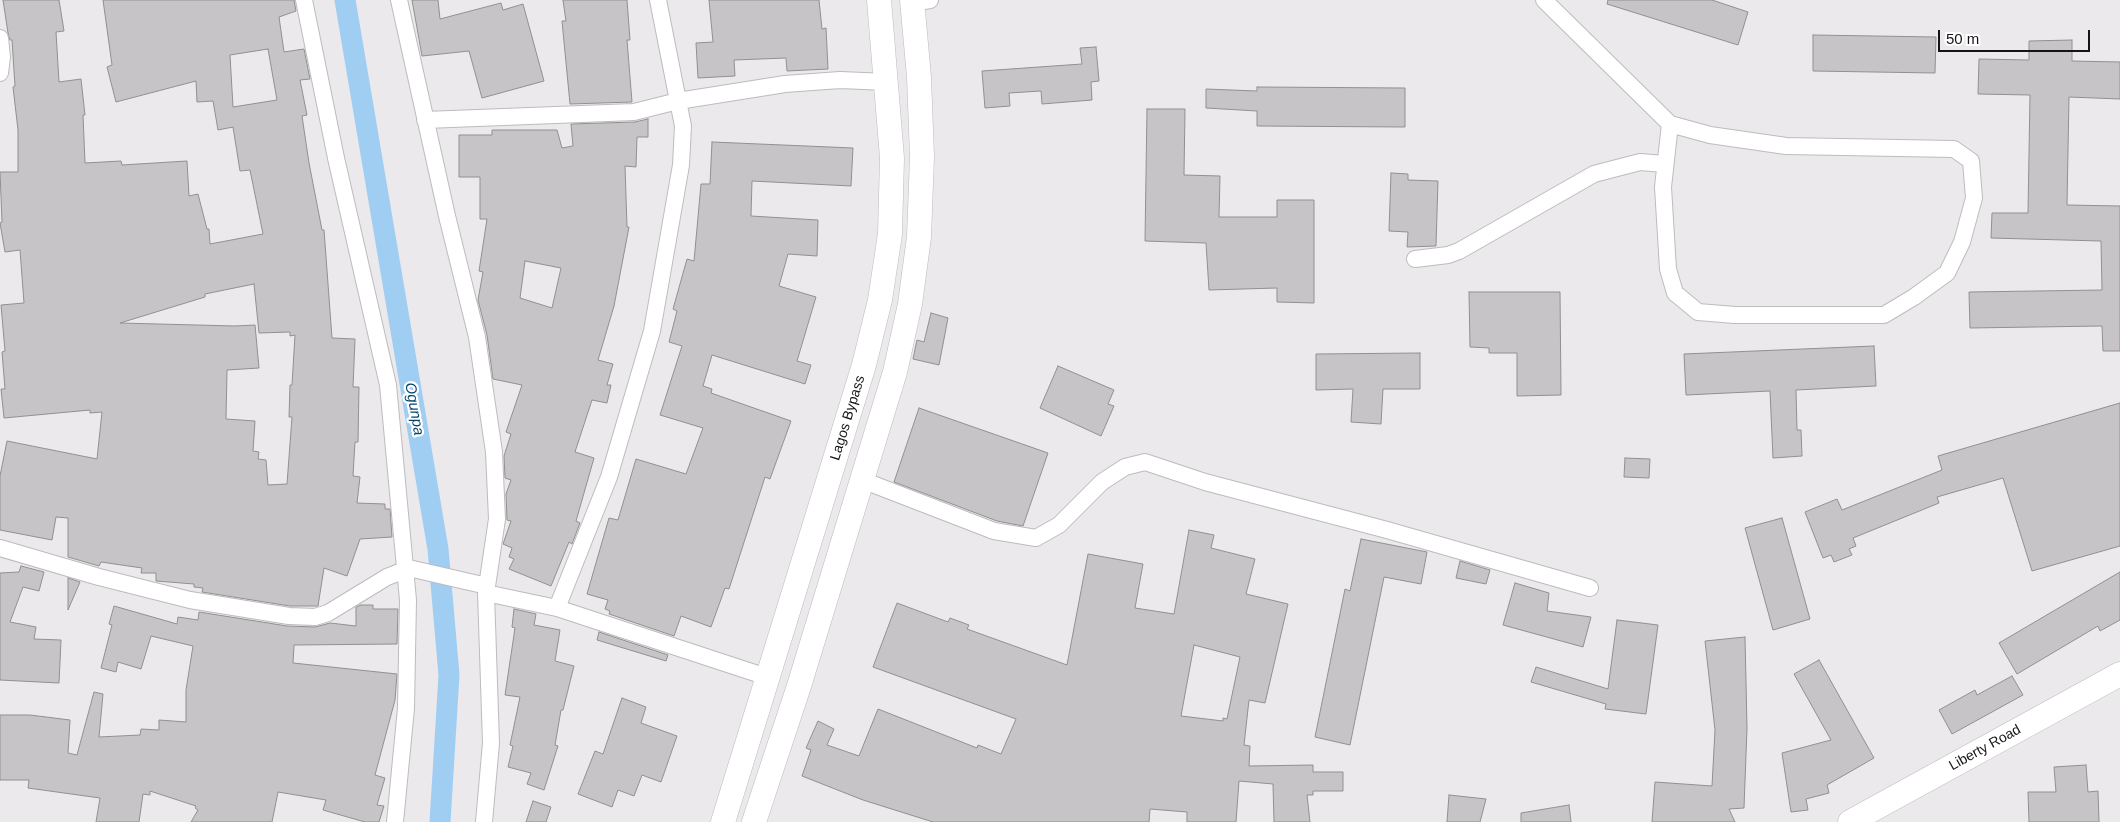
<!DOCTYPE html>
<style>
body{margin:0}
#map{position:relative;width:2120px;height:822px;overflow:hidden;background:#ece9ec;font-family:Arial,sans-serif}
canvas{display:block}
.scale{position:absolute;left:1938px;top:30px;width:152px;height:22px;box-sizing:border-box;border:2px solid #151415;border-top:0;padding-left:6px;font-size:15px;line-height:18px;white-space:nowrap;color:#151415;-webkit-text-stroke:4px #fff;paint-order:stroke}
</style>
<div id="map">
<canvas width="2120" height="822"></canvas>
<div class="scale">50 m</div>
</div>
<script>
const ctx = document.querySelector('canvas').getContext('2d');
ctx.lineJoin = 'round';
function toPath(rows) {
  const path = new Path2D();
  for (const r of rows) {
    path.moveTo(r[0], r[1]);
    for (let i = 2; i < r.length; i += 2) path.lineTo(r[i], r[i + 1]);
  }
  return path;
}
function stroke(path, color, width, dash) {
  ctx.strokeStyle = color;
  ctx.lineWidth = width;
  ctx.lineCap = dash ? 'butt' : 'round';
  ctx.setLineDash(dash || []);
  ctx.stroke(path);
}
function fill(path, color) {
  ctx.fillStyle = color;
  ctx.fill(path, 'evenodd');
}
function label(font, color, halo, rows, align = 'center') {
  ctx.font = font + ' Arial,sans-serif';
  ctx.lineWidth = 4.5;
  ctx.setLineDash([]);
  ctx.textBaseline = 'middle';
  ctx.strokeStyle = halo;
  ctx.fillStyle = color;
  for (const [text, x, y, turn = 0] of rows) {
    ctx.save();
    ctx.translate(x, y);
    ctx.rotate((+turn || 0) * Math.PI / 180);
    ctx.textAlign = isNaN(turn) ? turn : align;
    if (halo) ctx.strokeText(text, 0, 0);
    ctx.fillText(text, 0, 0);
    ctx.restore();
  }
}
stroke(toPath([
 [345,0,438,549,449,675,440,822]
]), '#a0cef2', 21);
const building = toPath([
 [3,0,59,0,64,31,56,32,59,82,81,79,85,115,83,115,85,163,121,161,122,165,187,161,189,196,198,194,207,229,209,229,210,244,263,234,250,170,240,171,233,127,218,130,213,101,197,102,196,81,116,102,107,67,112,65,103,0,294,0,296,11,279,17,284,52,304,49,310,79,300,80,307,115,302,116,309,163,322,230,324,230,332,338,355,339,353,387,359,387,358,442,355,442,353,476,360,477,357,503,385,504,385,509,390,509,392,537,360,539,347,576,324,568,318,606,290,606,202,592,203,588,194,587,194,584,156,581,156,573,141,573,142,568,101,562,99,566,68,557,68,518,56,517,52,540,0,530,0,476,7,441,97,459,102,412,90,413,90,410,4,418,1,389,5,389,2,352,5,351,1,305,24,303,20,250,5,252,0,223,2,222,0,172,18,172,18,130,13,87,15,86,12,40,10,40,8,33,3,0],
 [268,49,277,100,233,107,230,55,268,49],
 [254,284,259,333,290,332,290,336,295,335,292,385,290,385,289,417,292,417,287,484,268,485,266,460,258,459,259,452,253,451,255,421,226,419,227,370,259,368,255,325,235,326,120,323,205,297,205,294,254,284],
 [412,0,438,0,440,19,501,3,503,10,523,4,544,81,482,98,469,51,422,56,412,0],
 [563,0,627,0,630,40,627,40,632,102,570,104,562,21,566,21,563,0],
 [709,0,819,0,822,29,826,28,828,69,787,71,786,58,734,60,735,76,698,78,696,43,713,42,709,0],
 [1608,0,1712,0,1748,12,1738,45,1607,4,1608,0],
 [1813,35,1936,37,1935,73,1813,71,1813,35],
 [2072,40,2072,61,2120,62,2120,99,2069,97,2067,205,2120,206,2120,351,2103,351,2102,326,1970,328,1969,292,2102,290,2101,241,1991,238,1992,213,2028,213,2030,95,1978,94,1979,59,2029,60,2029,41,2072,40],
 [1096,47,1099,81,1091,82,1092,100,1042,104,1041,91,1009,93,1010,106,985,108,982,71,1082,64,1080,48,1096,47],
 [1257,87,1405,88,1405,127,1257,126,1257,111,1206,108,1206,89,1257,91,1257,87],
 [1147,109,1185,109,1184,175,1220,176,1219,217,1277,217,1277,200,1314,200,1314,303,1277,302,1277,288,1209,290,1206,243,1145,241,1147,109],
 [648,119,648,137,637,137,636,167,625,166,627,227,629,227,614,306,598,360,613,364,607,385,611,385,607,403,592,400,575,452,594,458,576,521,580,523,572,544,569,542,551,586,509,569,514,559,509,557,512,548,503,544,511,521,507,520,506,494,511,480,505,478,504,456,511,434,506,432,522,385,493,379,487,335,478,300,483,272,479,271,487,219,480,219,480,177,459,177,459,135,492,135,492,130,557,130,562,148,573,146,571,124,635,122,648,119],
 [525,261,561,268,552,308,520,298,525,261],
 [712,142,853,148,851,186,752,181,751,216,818,220,817,256,788,254,779,286,816,297,797,361,811,365,805,384,712,355,703,386,712,389,711,393,791,421,770,479,765,477,729,589,725,588,711,627,681,616,674,636,609,614,610,611,605,609,608,600,587,594,609,518,618,520,636,459,686,474,703,428,660,415,682,346,669,342,677,311,673,309,687,259,694,261,701,184,710,184,712,142],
 [1391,173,1408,174,1408,180,1438,181,1436,246,1407,247,1408,232,1389,231,1391,173],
 [1469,292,1560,292,1561,395,1517,396,1517,353,1489,353,1489,348,1470,347,1469,292],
 [931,313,948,318,939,365,913,359,917,340,924,342,931,313],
 [1874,346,1876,386,1796,390,1797,430,1801,430,1802,456,1773,458,1770,391,1686,395,1684,354,1874,346],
 [1420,353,1420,389,1383,389,1381,424,1351,422,1353,389,1316,390,1316,354,1420,353],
 [1058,366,1114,390,1108,404,1114,406,1101,436,1040,408,1058,366],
 [2120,403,2120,546,2032,571,2003,478,1937,497,1939,503,1853,538,1856,546,1849,549,1852,555,1834,562,1831,555,1823,558,1805,512,1837,499,1842,510,1942,470,1938,456,2120,403],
 [919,408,1048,453,1023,526,997,521,894,482,919,408],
 [1625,458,1650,459,1649,478,1624,477,1625,458],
 [1782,518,1810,619,1773,630,1745,528,1782,518],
 [1189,530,1214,535,1211,548,1255,559,1246,594,1288,604,1265,703,1249,700,1244,745,1250,746,1249,766,1313,765,1313,772,1343,772,1343,791,1313,791,1313,795,1307,795,1310,822,1274,822,1273,784,1239,781,1236,822,1187,822,1187,812,1150,809,1149,822,933,822,863,800,802,776,811,750,806,748,818,721,834,729,827,745,859,756,878,709,977,748,978,745,1001,754,1016,719,873,667,897,603,948,622,950,618,969,625,967,629,1067,665,1088,554,1143,564,1135,608,1174,614,1189,530],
 [1194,645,1240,657,1227,719,1223,718,1223,721,1181,716,1194,645],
 [1361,539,1427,552,1421,584,1384,577,1350,745,1315,737,1345,589,1350,591,1361,539],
 [1460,561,1490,570,1486,584,1456,578,1460,561],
 [21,566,44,572,39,591,23,587,10,622,36,627,34,639,61,640,59,683,0,680,0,573,19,572,21,566],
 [2120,572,2120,620,2100,631,2098,626,2017,674,1999,643,2120,572],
 [68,578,80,582,68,610,68,578],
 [1515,583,1549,593,1547,611,1591,617,1583,647,1503,625,1515,583],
 [361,605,373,605,373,609,398,609,397,644,294,645,293,663,397,674,395,700,375,775,385,778,377,805,384,806,379,822,365,822,323,810,326,800,278,792,272,822,191,822,198,810,195,808,196,806,150,791,150,795,143,794,139,822,96,822,100,798,28,788,29,780,0,780,0,715,30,715,70,720,68,753,77,755,94,692,103,694,99,737,140,735,141,729,159,730,159,720,186,722,186,690,193,646,151,636,141,669,118,662,116,672,101,668,112,625,109,624,114,606,177,624,178,617,198,620,199,612,287,626,315,627,330,623,356,626,356,607,361,605],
 [514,609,536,614,534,625,560,630,555,661,574,666,563,710,561,710,555,745,558,746,544,790,527,784,531,773,508,767,513,746,510,745,520,697,505,695,515,628,512,627,514,609],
 [1617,620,1658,625,1646,714,1605,709,1606,704,1531,682,1536,667,1608,689,1617,620],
 [599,632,668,655,666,661,597,640,599,632],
 [1745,637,1747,728,1744,808,1729,809,1735,822,1652,822,1655,782,1712,786,1715,730,1705,641,1745,637],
 [1819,660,1874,758,1827,785,1829,793,1806,799,1808,810,1791,812,1782,753,1831,740,1794,674,1819,660],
 [2012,676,2023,695,1952,734,1939,710,1975,690,1977,695,2012,676],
 [622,698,646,707,641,723,677,736,661,782,642,775,634,796,618,790,612,807,578,794,595,751,603,754,622,698],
 [2086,765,2088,792,2098,791,2099,822,2029,822,2028,792,2056,792,2054,767,2086,765],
 [1449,795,1486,799,1480,822,1447,822,1449,795],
 [533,801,551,807,546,822,526,822,533,801],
 [1569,805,1571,822,1521,822,1521,813,1569,805]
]);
fill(building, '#c7c4c7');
stroke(building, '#928f92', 1);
const street = toPath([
 [304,0,336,158,388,385,408,600,406,708,395,822],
 [399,0,447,216,477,337,494,452,497,519,486,593,491,743,484,822],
 [1544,0,1670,124,1710,135,1786,146,1954,149,1971,161,1974,198,1962,242,1947,273,1914,297,1884,315,1735,315,1698,312,1675,293,1668,269,1663,187,1670,124],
 [912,3,930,0],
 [0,38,2,57,0,73],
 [425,120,634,112,678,101,785,84,840,80,887,82],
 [1415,259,1448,255,1459,251,1594,174,1640,162,1665,164],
 [862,480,994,531,1036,538,1059,525,1102,482,1125,467,1145,462,1205,482,1387,530,1590,588],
 [0,548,99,577,190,600,289,616,315,617,328,613,387,577,405,570,413,569,487,586,486,593,557,608,767,677],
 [557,608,609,477,652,331,681,165,683,126,658,0]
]);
const secondary = toPath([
 [723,822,864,365,880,300,890,234,892,158,879,0],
 [754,822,799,686,895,372,910,304,919,237,922,157,919,77,912,0],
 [1850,822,2120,674]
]);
stroke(street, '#bdbbbe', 18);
stroke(secondary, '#bdbbbe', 25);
stroke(street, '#fff', 16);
stroke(secondary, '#fff', 24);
label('14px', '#151415', '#fff', [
 ["Lagos Bypass",848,418,-73],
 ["Liberty Road",1985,748,-29]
]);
label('italic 15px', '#04466c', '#fff', [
 ["Ogunpa",414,409,80]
]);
</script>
